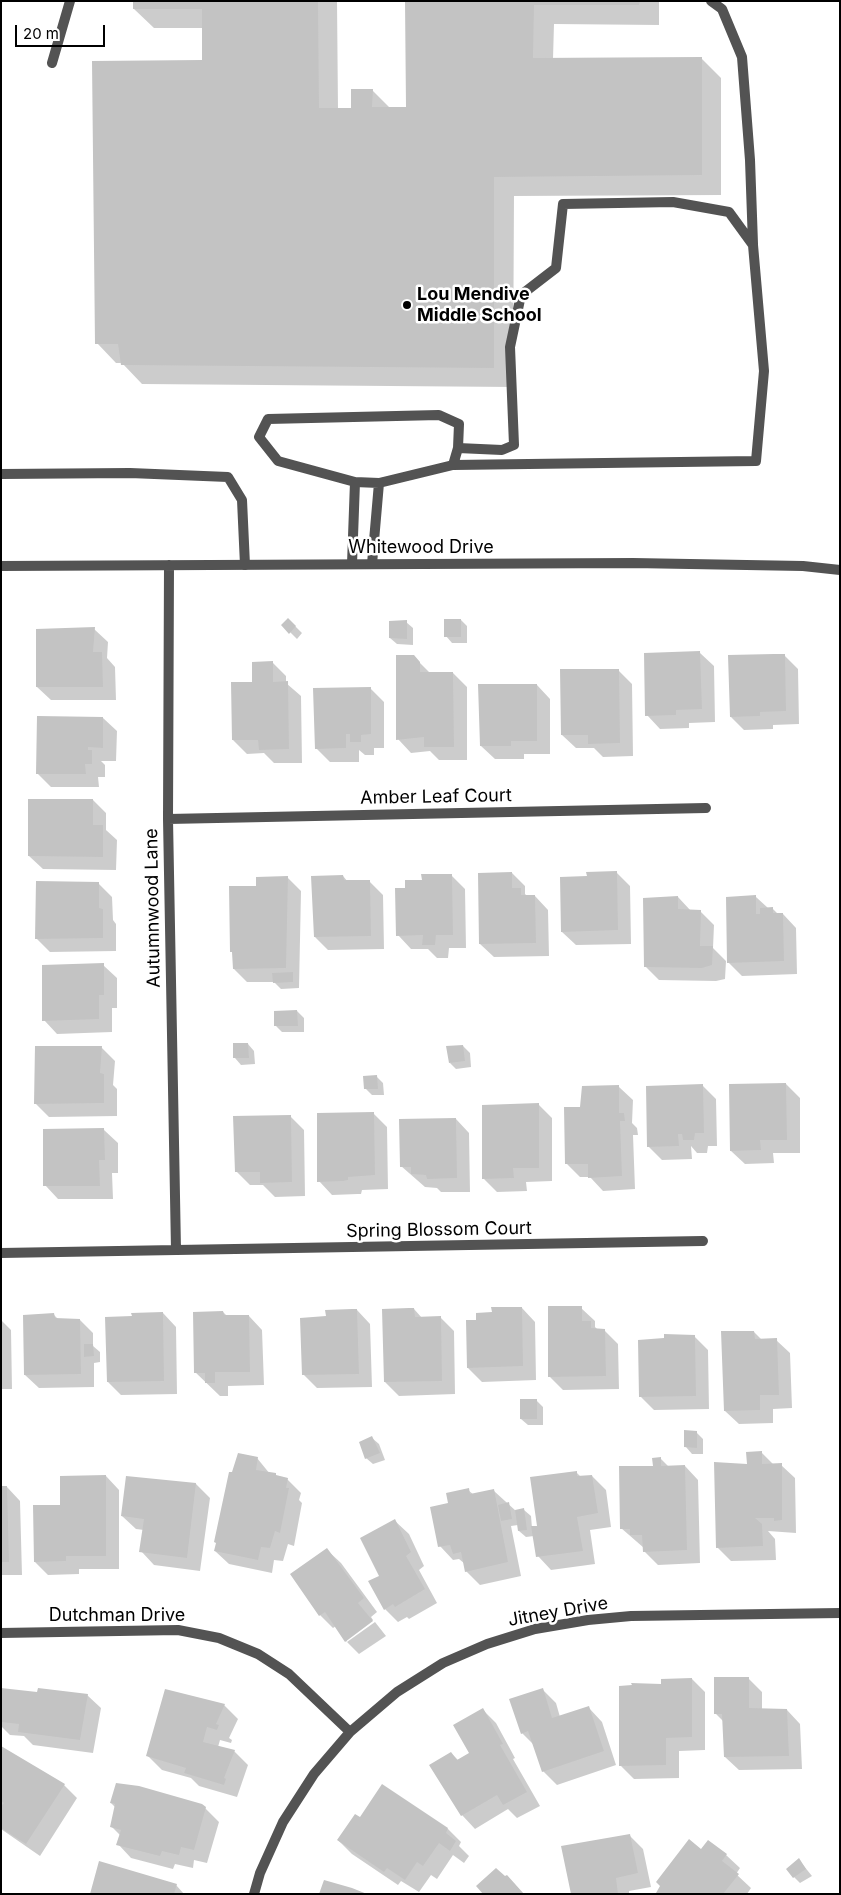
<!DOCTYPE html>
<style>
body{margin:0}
#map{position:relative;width:841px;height:1895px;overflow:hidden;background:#fff;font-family:Inter,sans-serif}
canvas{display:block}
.frame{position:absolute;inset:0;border:2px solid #000;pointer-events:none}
.scale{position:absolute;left:15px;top:25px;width:90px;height:22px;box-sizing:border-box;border:2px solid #000;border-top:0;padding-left:6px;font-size:15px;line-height:18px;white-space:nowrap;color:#000;-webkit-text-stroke:4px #fff;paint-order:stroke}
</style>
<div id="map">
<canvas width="841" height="1895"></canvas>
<div class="frame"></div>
<div class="scale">20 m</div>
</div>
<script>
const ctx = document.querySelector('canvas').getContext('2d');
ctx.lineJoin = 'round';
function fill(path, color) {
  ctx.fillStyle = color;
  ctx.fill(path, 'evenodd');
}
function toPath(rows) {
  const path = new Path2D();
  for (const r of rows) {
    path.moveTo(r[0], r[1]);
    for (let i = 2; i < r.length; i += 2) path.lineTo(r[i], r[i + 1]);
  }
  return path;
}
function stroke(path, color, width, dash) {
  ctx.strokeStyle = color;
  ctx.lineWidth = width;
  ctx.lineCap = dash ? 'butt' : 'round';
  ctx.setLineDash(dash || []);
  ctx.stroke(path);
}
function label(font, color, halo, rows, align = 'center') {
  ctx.font = font + ' Inter,sans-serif';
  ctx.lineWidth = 5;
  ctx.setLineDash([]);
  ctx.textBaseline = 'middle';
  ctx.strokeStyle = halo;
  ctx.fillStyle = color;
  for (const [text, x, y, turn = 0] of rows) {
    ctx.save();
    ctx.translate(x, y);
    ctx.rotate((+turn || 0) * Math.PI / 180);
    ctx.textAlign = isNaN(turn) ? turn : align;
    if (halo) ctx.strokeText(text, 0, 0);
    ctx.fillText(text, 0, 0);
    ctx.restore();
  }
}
fill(toPath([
 [134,1,337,1,338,109,352,109,372,90,391,109,407,109,407,1,659,1,659,25,554,24,553,59,701,58,721,78,721,195,514,196,513,387,142,384,122,363,116,363,97,343,203,61,203,28,154,28,134,9],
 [288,619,302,633,297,639,283,625],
 [461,620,467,626,467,643,452,643,446,636],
 [406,622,413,628,413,645,397,644,390,638],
 [94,629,108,642,107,658,115,667,116,700,51,700,37,687],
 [700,653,714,666,715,722,689,723,689,728,660,729,647,715],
 [784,655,798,669,799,724,773,725,773,729,744,730,731,717],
 [414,657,430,673,453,673,467,687,467,760,439,760,430,751,411,753,398,739],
 [273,663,286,676,286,683,301,696,302,763,274,763,264,753,247,754,233,740,253,684],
 [619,671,632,684,633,756,603,757,594,748,576,748,562,735],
 [537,685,550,699,550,754,524,754,524,759,495,759,481,746],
 [370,688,384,702,384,748,374,748,374,755,365,755,359,750,359,762,330,762,316,748],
 [103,718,117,731,116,761,101,761,105,765,105,777,98,777,99,787,51,787,37,773],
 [93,800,106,813,106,830,117,840,116,870,43,869,29,856],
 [616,872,630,886,631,944,576,945,562,932,588,877],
 [512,873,525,886,525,894,528,897,535,896,548,910,549,956,494,957,480,944],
 [451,875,465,889,466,948,449,948,448,958,437,958,428,949,411,949,398,935,406,889,423,881],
 [343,876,348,882,369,881,383,895,384,949,328,950,315,937],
 [287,877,301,891,299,988,281,989,274,982,247,982,234,969,257,887],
 [98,883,112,897,113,920,116,924,116,951,50,952,36,938],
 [678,897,691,911,700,911,714,925,713,948,726,961,725,979,716,981,659,980,645,966],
 [756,897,768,908,772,908,778,914,783,914,796,928,797,974,742,976,728,962],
 [103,965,117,978,117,1008,112,1008,112,1032,57,1034,44,1020],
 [297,1011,304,1018,304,1032,282,1032,276,1026],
 [248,1044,254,1051,255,1064,241,1065,235,1058],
 [463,1046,470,1053,471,1067,456,1069,450,1063],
 [101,1047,115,1061,113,1085,117,1089,117,1116,49,1117,35,1103],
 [376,1076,383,1083,384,1095,372,1095,365,1088],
 [786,1084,800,1098,800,1153,773,1153,774,1163,745,1164,731,1151],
 [703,1086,716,1099,717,1146,708,1146,707,1153,697,1153,691,1146,692,1159,662,1160,648,1146],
 [619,1087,633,1100,632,1123,637,1128,638,1135,633,1135,635,1189,603,1191,590,1177,580,1177,567,1164,581,1108],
 [539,1105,552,1118,552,1181,526,1182,527,1191,497,1192,484,1179],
 [373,1113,387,1127,388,1189,362,1190,361,1194,358,1194,332,1195,319,1181],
 [290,1116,304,1130,305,1196,275,1197,263,1185,250,1185,236,1171],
 [456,1119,469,1133,470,1192,441,1192,437,1188,425,1187,401,1166],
 [104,1130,118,1143,118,1173,112,1173,113,1199,58,1199,45,1185],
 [522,1308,535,1322,536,1380,482,1382,468,1368,478,1321],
 [581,1308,595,1321,595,1327,598,1330,605,1331,618,1344,619,1389,563,1390,550,1377],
 [414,1309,422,1318,440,1317,454,1331,455,1394,399,1396,385,1382],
 [357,1310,370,1324,372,1387,317,1388,303,1374,328,1317],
 [223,1312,227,1316,249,1316,262,1330,264,1385,228,1386,228,1396,220,1396,195,1372],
 [163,1313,176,1327,177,1394,121,1395,108,1382,133,1317],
 [54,1315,59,1320,80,1320,93,1333,93,1346,100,1352,100,1362,94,1363,94,1387,39,1388,25,1375],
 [1,1320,11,1330,12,1389,1,1389],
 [754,1332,762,1340,776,1340,790,1353,792,1408,773,1409,773,1423,739,1424,725,1411],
 [694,1336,708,1350,709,1409,654,1410,641,1397],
 [536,1400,543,1407,543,1425,528,1425,521,1419],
 [696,1432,703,1439,703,1454,692,1454,686,1447],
 [372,1438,379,1444,385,1460,373,1464,366,1458],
 [761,1452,774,1465,781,1465,795,1478,796,1533,768,1531,775,1539,776,1560,731,1561,717,1547],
 [257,1458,270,1474,287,1479,301,1493,299,1500,302,1503,294,1546,288,1544,283,1561,274,1560,272,1573,229,1564,215,1551],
 [661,1459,669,1467,685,1466,698,1480,700,1563,658,1565,644,1551,644,1548,621,1528],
 [576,1472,581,1477,592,1476,606,1490,611,1527,590,1530,595,1564,551,1570,538,1556,534,1536,526,1537,519,1531,518,1525,511,1526,521,1576,480,1585,466,1571,465,1564,459,1559,453,1560,440,1546,449,1504,468,1490,474,1495,494,1491,516,1511,524,1510,531,1516,532,1528,539,1527],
 [106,1476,119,1490,119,1569,79,1569,79,1574,48,1575,35,1562],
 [127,1477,196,1484,210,1498,200,1571,154,1565,141,1551,144,1530,136,1529,122,1516],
 [1,1487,7,1487,20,1501,22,1575,1,1575],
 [395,1521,409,1534,424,1566,419,1570,437,1603,409,1619,407,1617,398,1622,385,1609,381,1576],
 [327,1550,341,1563,377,1612,371,1617,373,1620,347,1639,347,1642,336,1626,333,1628,320,1615],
 [375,1622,386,1636,359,1654,347,1642],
 [748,1678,762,1692,762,1710,787,1710,800,1724,802,1769,739,1770,725,1757,724,1722,716,1714],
 [692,1679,705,1692,705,1750,679,1751,679,1778,634,1779,621,1766,662,1685],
 [1,1689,38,1693,87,1695,101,1708,93,1753,33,1745,24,1736,10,1735,1,1726],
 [542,1689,556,1703,560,1717,589,1708,602,1722,616,1765,557,1785,543,1771,534,1745,522,1733],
 [224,1705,238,1719,229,1738,232,1740,231,1743,220,1740,218,1747,234,1751,248,1765,237,1797,199,1786,191,1778,162,1770,148,1756],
 [483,1710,496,1723,515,1758,513,1759,540,1806,517,1818,508,1809,475,1829,462,1815,451,1753,458,1760,470,1753],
 [1,1747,64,1785,77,1798,40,1856,1,1829,3,1806,1,1805],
 [111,1803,205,1808,219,1822,207,1863,194,1860,193,1868,175,1864,173,1869,131,1858,118,1844,120,1835,111,1826,116,1808],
 [360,1819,448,1829,461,1842,459,1846,469,1856,464,1863,453,1855,437,1879,431,1875,419,1892,401,1881,398,1885,352,1854,338,1840],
 [629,1835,643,1849,651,1887,629,1891,629,1894,572,1894],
 [701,1850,726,1855,740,1868,736,1874,751,1888,747,1894,657,1893],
 [799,1860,812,1876,800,1883,794,1877],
 [176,1885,184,1894,92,1894]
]), '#0003');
fill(toPath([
 [133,1,318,1,319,108,351,108,351,89,373,89,372,107,406,107,405,1,640,1,639,5,534,5,533,58,702,57,702,175,494,177,494,368,121,365,118,344,95,344,92,61,202,60,202,9,133,9],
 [288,618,296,626,289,634,281,625],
 [444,619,461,619,461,637,444,637],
 [407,620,407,639,389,638,389,621],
 [95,627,93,652,102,652,103,687,36,687,36,629],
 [700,651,702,709,676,710,676,715,645,716,644,653],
 [774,654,785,654,786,711,760,712,760,716,730,717,728,655],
 [396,655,414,655,420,662,420,672,453,672,454,747,424,747,424,737,396,740],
 [273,661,273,682,288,681,289,749,259,750,258,740,232,740,231,682,252,682,252,662],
 [560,669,619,669,620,743,588,744,588,735,561,735],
 [478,684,537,684,537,741,511,741,511,746,480,746],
 [371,687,371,734,361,735,361,742,350,742,350,734,346,734,346,748,315,749,313,688],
 [37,716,103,717,103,748,88,747,88,750,92,750,92,764,85,764,86,774,36,774],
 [28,799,93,799,93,825,103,825,103,857,28,856],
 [617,871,618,930,561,932,560,877,587,876,586,872],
 [512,872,512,888,521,888,521,895,535,895,536,943,479,944,478,873],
 [421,874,452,874,453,935,436,935,435,945,422,945,423,935,396,936,395,888,405,888,405,880,422,880],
 [343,875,344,880,370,880,371,936,314,937,311,876],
 [288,876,286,968,233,969,232,952,230,952,229,886,256,886,256,877],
 [36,881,99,882,99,908,103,909,103,938,35,939],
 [756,895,756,914,760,914,760,908,773,907,773,913,783,913,784,961,727,963,726,897],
 [678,896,678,909,701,910,700,946,713,946,712,965,702,968,644,967,643,898],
 [104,963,104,995,99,995,99,1019,42,1021,42,965],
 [293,972,293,982,273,983,272,973],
 [297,1010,298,1026,274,1026,274,1011],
 [233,1043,248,1043,249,1058,233,1058],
 [463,1045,465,1061,449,1063,446,1046],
 [35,1046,102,1046,100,1073,104,1074,104,1103,34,1104],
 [377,1075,378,1089,364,1089,363,1076],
 [786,1083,787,1140,760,1140,761,1150,730,1151,729,1084],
 [703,1084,704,1133,695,1133,694,1140,683,1140,682,1134,678,1134,679,1146,647,1147,646,1086],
 [619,1085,619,1113,624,1113,625,1121,620,1121,622,1176,588,1178,588,1164,565,1164,564,1107,580,1107,582,1086],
 [539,1103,539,1168,513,1168,514,1178,482,1179,482,1105],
 [374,1112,375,1175,348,1177,348,1180,343,1181,317,1182,317,1113],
 [291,1115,292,1182,260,1183,260,1172,235,1172,233,1116],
 [456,1118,457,1178,427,1179,426,1175,411,1174,411,1167,400,1167,399,1119],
 [104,1128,105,1160,99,1160,100,1186,43,1186,43,1129],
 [548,1306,582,1306,582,1321,591,1321,591,1328,605,1329,606,1376,548,1377],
 [491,1307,522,1307,523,1366,467,1368,466,1320,476,1320,476,1313,492,1312],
 [409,1308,414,1308,415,1317,441,1316,442,1381,384,1382,382,1309],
 [352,1309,357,1309,359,1374,302,1375,300,1318,326,1316,325,1310],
 [223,1311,224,1315,249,1315,250,1372,215,1372,215,1383,205,1383,205,1373,194,1373,193,1312],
 [163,1312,164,1381,107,1382,105,1317,132,1316,131,1313],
 [54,1313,55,1318,80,1319,81,1374,24,1375,23,1315],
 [721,1331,754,1331,755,1339,777,1338,779,1395,760,1395,760,1410,724,1411],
 [664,1334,695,1335,696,1396,639,1397,638,1340,664,1338],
 [84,1344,93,1344,94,1356,84,1357],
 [520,1399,537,1399,537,1419,520,1419],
 [684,1430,697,1431,697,1448,684,1447],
 [372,1436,380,1453,365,1459,359,1442],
 [762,1451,762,1464,782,1463,782,1520,774,1521,774,1518,755,1518,762,1524,763,1546,716,1548,714,1462,747,1464,746,1452],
 [238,1453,258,1457,256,1470,276,1473,276,1475,288,1478,286,1488,289,1488,280,1533,275,1531,270,1548,261,1547,258,1560,214,1551,216,1543,214,1542,229,1472,232,1472],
 [661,1457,661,1466,685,1465,687,1550,643,1552,642,1535,630,1535,630,1529,620,1529,619,1466,653,1466,652,1458],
 [577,1471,577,1476,592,1475,598,1513,577,1517,583,1551,536,1557,531,1526,537,1526,530,1477],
 [106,1475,106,1556,66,1556,66,1561,34,1562,33,1505,60,1505,60,1476],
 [126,1476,196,1483,187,1558,139,1552,144,1519,121,1516],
 [1,1486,7,1486,9,1562,1,1562],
 [469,1488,470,1494,494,1489,508,1562,465,1572,461,1552,453,1554,450,1545,438,1547,430,1507,448,1503,446,1493],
 [509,1502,512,1519,501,1521,498,1505],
 [524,1508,527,1530,518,1531,515,1510],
 [395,1519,411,1552,406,1556,425,1589,395,1607,393,1604,384,1610,368,1581,379,1576,360,1538],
 [327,1548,364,1598,358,1603,373,1621,345,1642,325,1612,319,1616,290,1574],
 [714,1677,749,1677,749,1708,787,1709,789,1756,724,1757,722,1714,714,1714],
 [692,1678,692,1737,666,1738,666,1765,619,1766,619,1686,632,1685,631,1683,661,1684,661,1679],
 [1,1688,37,1692,38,1688,88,1694,80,1740,18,1732,19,1724,1,1722],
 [543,1688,552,1718,589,1706,604,1751,542,1772,528,1731,521,1734,509,1699],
 [165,1689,225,1704,216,1724,219,1725,217,1730,207,1727,203,1742,235,1750,224,1778,226,1779,224,1785,184,1773,186,1768,146,1756],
 [483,1708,503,1744,500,1745,527,1792,503,1805,497,1795,461,1816,429,1765,451,1752,457,1760,469,1753,453,1725],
 [1,1746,65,1784,26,1844,1,1828,1,1806,4,1803,1,1801],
 [116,1783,139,1786,202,1804,206,1807,194,1850,181,1847,179,1855,162,1851,160,1856,116,1845,121,1830,110,1827,115,1804,110,1803],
 [382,1784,448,1828,446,1833,456,1841,450,1851,439,1843,423,1866,417,1862,405,1880,387,1868,384,1872,337,1840,355,1814,360,1817],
 [630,1834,638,1873,616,1878,618,1894,571,1894,561,1846],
 [689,1839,701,1849,708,1840,727,1854,722,1861,739,1874,723,1894,656,1893,660,1886,656,1882],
 [799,1858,806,1869,793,1878,786,1869],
 [99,1861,177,1884,174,1894,90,1894],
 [496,1868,505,1876,507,1875,524,1894,483,1894,476,1886],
 [324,1880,352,1888,367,1894,319,1894]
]), '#c3c3c3');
stroke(toPath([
 [711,1,722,9,742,57,750,160,753,244],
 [52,63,70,1],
 [453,465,756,461,764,371,753,245,729,212,673,202,563,204,556,268,521,295,510,347,514,445,502,450,458,448],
 [1,474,130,473,228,477,242,500,245,565],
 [355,482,379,483],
 [352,564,355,482,278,461,259,437,268,419,439,415,459,424,458,448,453,465,379,483,372,564]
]), '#535353', 10);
stroke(toPath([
 [169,565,168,819,176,1250],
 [1,566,633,563,803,566,840,570],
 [168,819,706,808],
 [1,1253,703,1241],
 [1,1633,178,1630,219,1638,258,1654,289,1674,350,1732],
 [254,1894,260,1873,283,1822,314,1774,350,1732,397,1692,443,1663,487,1644,535,1629,588,1620,631,1616,840,1613]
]), '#535353', 10);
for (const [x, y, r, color] of [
 [407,305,5,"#000"]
]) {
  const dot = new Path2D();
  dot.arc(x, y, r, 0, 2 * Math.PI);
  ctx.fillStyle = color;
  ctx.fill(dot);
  stroke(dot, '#fff', 2);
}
label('bold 18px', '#000', '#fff', [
 ["Lou Mendive",417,295],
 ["Middle School",417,316]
], 'left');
label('18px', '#000', '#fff', [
 ["Whitewood Drive",421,548],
 ["Amber Leaf Court",436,797,-1],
 ["Autumnwood Lane",153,908,-91],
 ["Spring Blossom Court",439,1230,-1],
 ["Jitney Drive",558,1612,-10],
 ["Dutchman Drive",117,1616]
]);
</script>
